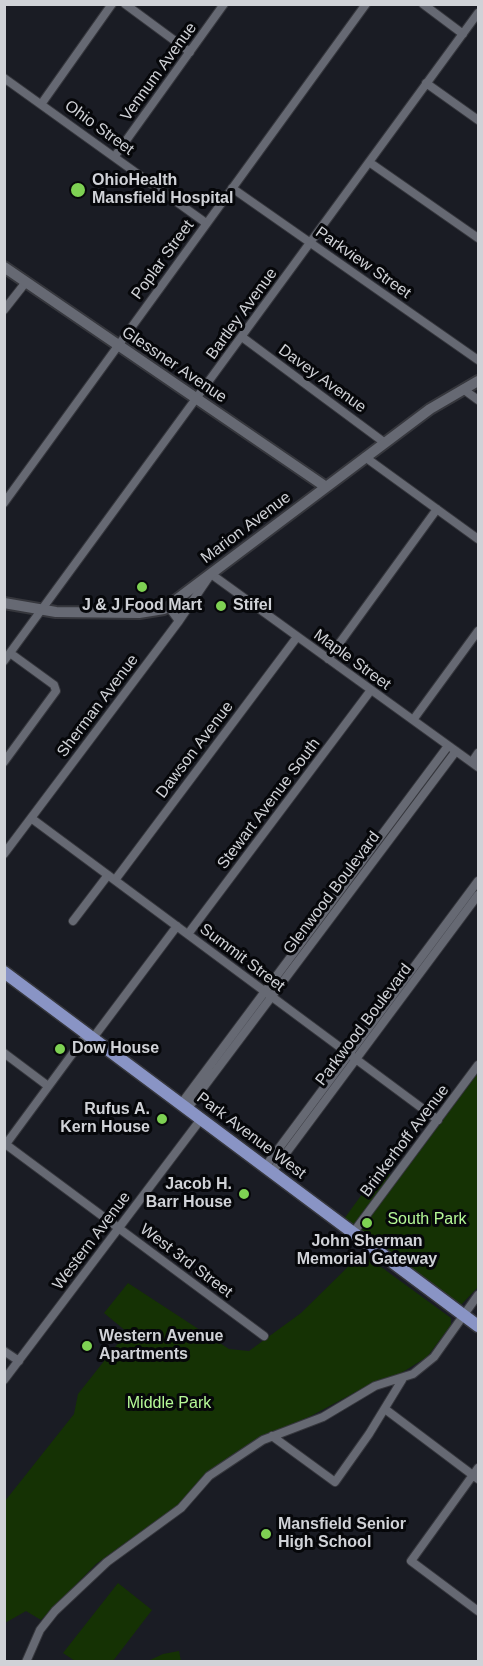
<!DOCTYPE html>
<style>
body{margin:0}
#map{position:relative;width:483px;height:1666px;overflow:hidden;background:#1a1c24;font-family:Helvetica,sans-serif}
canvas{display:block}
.frame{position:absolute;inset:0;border:6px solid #d0d2d7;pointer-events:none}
</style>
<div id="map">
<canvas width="483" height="1666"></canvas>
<div class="frame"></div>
</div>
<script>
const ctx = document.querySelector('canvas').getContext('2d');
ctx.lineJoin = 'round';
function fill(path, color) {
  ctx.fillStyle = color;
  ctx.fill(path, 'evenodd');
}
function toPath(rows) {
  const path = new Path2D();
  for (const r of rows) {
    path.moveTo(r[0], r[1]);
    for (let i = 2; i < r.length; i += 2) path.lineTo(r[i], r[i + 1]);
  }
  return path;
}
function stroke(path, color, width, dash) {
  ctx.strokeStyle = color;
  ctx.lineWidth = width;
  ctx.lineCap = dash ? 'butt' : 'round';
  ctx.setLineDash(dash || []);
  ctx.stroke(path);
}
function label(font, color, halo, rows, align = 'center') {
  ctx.font = font + ' Helvetica,sans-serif';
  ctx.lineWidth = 6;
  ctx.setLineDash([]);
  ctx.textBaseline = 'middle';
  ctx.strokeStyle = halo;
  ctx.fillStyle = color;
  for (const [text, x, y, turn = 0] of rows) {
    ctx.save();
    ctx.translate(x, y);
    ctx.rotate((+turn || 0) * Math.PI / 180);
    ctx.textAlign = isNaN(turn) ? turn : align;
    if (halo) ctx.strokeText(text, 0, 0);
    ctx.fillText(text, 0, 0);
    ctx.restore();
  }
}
fill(toPath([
 [478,1073,478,1287,461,1305,344,1219,381,1168,398,1180],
 [362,1253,451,1318,451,1325,427,1357,398,1375,378,1380,311,1416,256,1439,208,1471,178,1505,96,1564,41,1620,26,1611,5,1623,5,1501,74,1414,78,1394,127,1332,104,1313,128,1283,229,1349,249,1351,301,1313],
 [118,1583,152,1610,113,1661,75,1661,63,1653],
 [179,1651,181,1661,148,1661,163,1654]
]), '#153204');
const street = toPath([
 [125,4,190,52],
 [423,4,463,34],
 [4,78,206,223],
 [426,83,478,120],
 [42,103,112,4],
 [115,156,224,4],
 [369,162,478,238],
 [232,188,478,360],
 [4,310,26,282],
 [242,337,385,443],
 [463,389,478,400],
 [365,457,478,539],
 [4,503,366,4],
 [168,606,179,621],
 [328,659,437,509],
 [4,661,478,13],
 [413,720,478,631],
 [4,762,56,691,54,685,10,653],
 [472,762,478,753],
 [31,818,438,1120],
 [4,854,179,621,211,574,478,767],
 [115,880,297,637],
 [73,921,108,875],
 [188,934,371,690],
 [93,1038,177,926],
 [4,1053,48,1086],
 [181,1104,448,746],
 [188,1108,456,751],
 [4,1143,264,1336],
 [6,1144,87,1034],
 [265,1167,478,881],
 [272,1172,478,895],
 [353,1233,478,1065],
 [4,1351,19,1361],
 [4,1380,201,1119],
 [385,1409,478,1479],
 [272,1436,335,1482,369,1434,402,1380],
 [478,1468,411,1561,478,1611],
 [26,1662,40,1630,55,1611,107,1562,181,1508,209,1476,263,1440,323,1417,375,1386,413,1374,434,1357,478,1295]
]);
const secondary = toPath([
 [4,267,326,487],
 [4,603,56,612,139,613,164,609,430,409,478,381]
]);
const primary = toPath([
 [4,972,478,1326]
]);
stroke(street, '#36373d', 10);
stroke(secondary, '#36373d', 14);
stroke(primary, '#36373d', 15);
stroke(street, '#666973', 8);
stroke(secondary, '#666973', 10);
stroke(primary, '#8994c5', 12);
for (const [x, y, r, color] of [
 [78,190,8,"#7ed153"],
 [142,587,6,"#7ed153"],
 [221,606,6,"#7ed153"],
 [60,1049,6,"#7ed153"],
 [162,1119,6,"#7ed153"],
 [244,1194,6,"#7ed153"],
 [367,1223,6,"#7ed153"],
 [87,1346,6,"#7ed153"],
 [266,1534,6,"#7ed153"]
]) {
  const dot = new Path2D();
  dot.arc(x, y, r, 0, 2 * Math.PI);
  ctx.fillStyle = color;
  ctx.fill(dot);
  stroke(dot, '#06070a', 2);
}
label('16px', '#d0d2d7', '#06070a', [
 ["Vennum Avenue",159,72,-54],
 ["Ohio Street",99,128,36],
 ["Poplar Street",163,260,-54],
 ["Parkview Street",363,263,35],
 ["Bartley Avenue",242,314,-54],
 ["Glessner Avenue",174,365,34],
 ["Davey Avenue",322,379,36],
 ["Marion Avenue",246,528,-37],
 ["Maple Street",352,660,36],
 ["Sherman Avenue",98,706,-53],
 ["Dawson Avenue",195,750,-53],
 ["Stewart Avenue South",269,804,-53],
 ["Glenwood Boulevard",332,893,-53],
 ["Summit Street",242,958,37],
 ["Parkwood Boulevard",364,1025,-53],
 ["Park Avenue West",251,1136,37],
 ["Brinkerhoff Avenue",405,1141,-53],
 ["Western Avenue",92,1241,-53],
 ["West 3rd Street",186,1261,37]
]);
label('bold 16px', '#d0d2d7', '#06070a', [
 ["OhioHealth",92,181],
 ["Mansfield Hospital",92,199],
 ["J & J Food Mart",142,606,"center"],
 ["Stifel",233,606],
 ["Dow House",72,1049],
 ["Rufus A.",150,1110,"right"],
 ["Kern House",150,1128,"right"],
 ["Jacob H.",232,1185,"right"],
 ["Barr House",232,1203,"right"],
 ["John Sherman",367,1242,"center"],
 ["Memorial Gateway",367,1260,"center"],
 ["Western Avenue",99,1337],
 ["Apartments",99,1355],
 ["Mansfield Senior",278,1525],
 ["High School",278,1543]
], 'left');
label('16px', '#b5f897', '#06070a', [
 ["South Park",427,1220],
 ["Middle Park",169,1404]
]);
</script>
